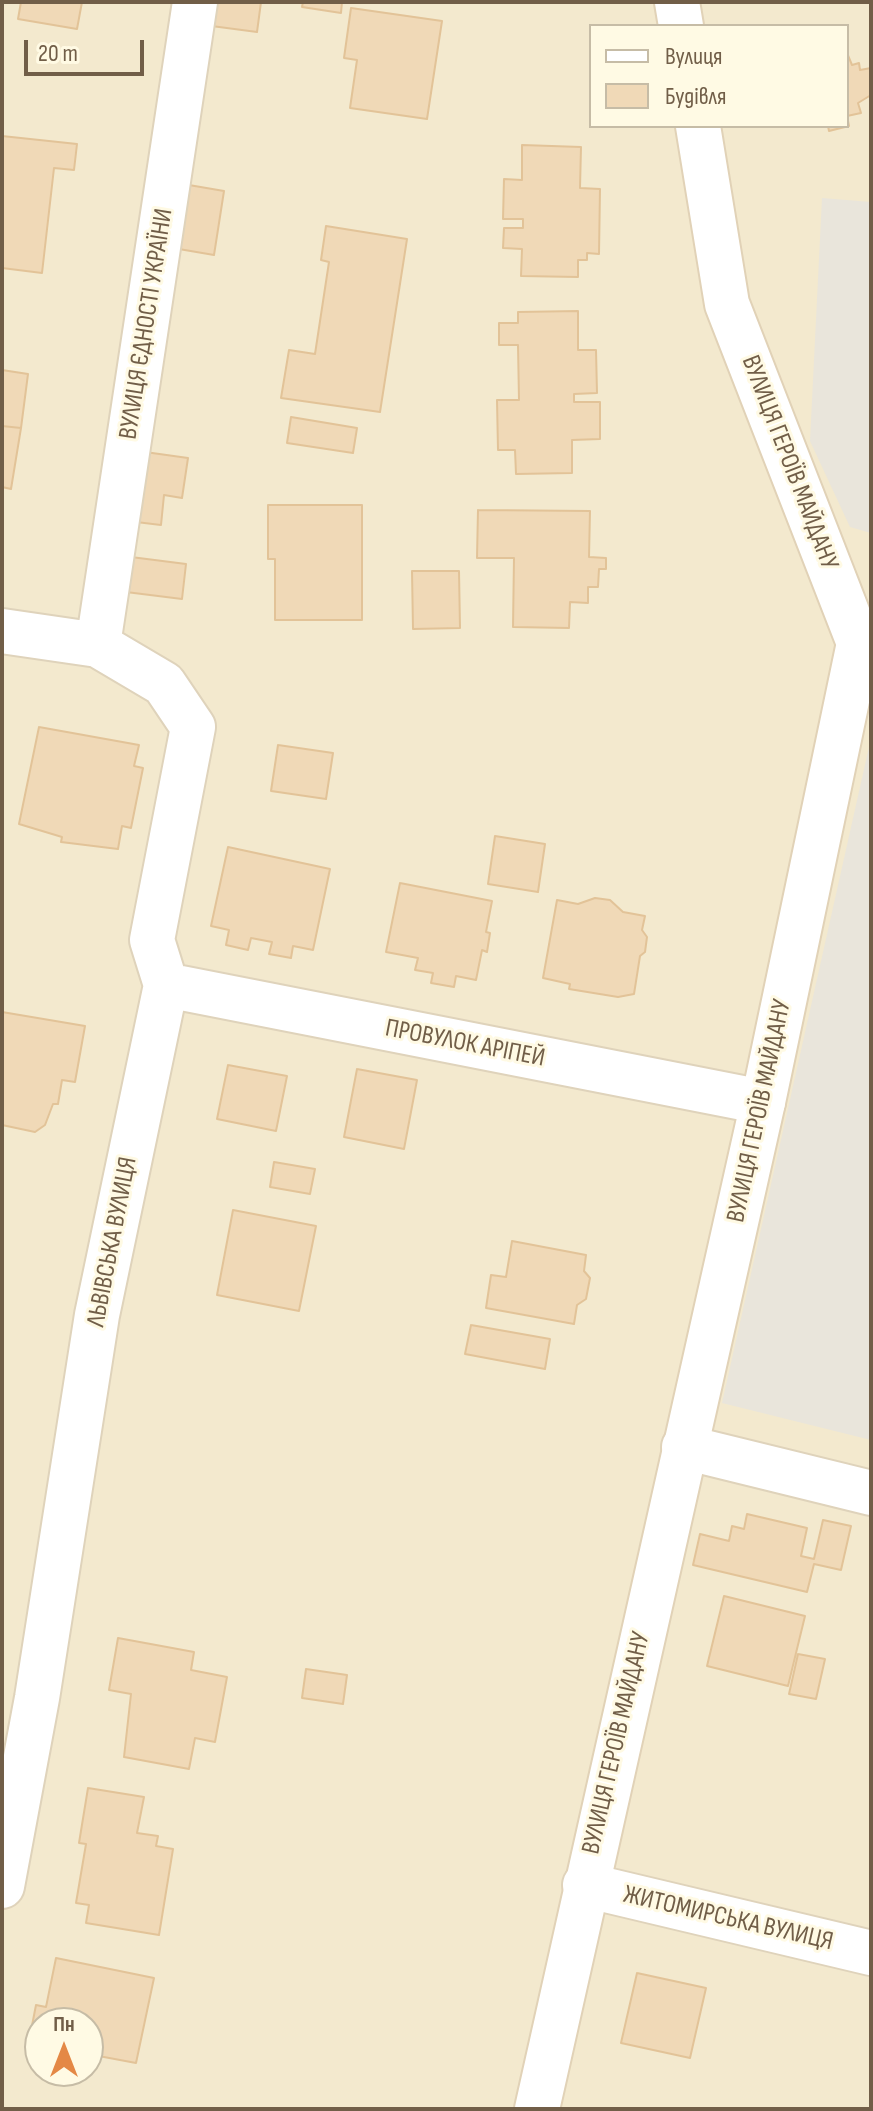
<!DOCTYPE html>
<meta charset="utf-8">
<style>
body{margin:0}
#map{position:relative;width:873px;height:2111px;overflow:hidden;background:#fbf6df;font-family:"Sofia Sans Condensed",sans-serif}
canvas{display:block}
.frame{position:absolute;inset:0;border:4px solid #715e48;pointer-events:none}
.legend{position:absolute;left:589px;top:24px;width:260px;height:104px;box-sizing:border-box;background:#fffae4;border:2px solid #c6bca6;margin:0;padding:10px 14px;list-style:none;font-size:24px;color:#715e48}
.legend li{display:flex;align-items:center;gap:16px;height:40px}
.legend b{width:40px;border:2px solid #c6bca6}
.north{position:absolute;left:24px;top:2007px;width:80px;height:80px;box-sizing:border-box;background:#fffae4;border:2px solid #c6bca6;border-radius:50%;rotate:0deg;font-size:22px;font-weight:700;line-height:32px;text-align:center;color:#715e48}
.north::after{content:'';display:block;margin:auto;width:28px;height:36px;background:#e48845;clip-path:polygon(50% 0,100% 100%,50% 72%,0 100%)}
.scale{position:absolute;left:24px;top:40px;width:120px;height:36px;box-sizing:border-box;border:4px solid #715e48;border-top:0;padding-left:10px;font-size:24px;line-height:28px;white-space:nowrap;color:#715e48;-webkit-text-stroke:6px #fffae4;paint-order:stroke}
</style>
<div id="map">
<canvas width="873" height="2111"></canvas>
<div class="frame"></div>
<ul class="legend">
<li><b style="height:10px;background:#fff"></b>Вулиця</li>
<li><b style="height:22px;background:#f0d9b7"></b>Будівля</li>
</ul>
<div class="north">Пн</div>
<div class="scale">20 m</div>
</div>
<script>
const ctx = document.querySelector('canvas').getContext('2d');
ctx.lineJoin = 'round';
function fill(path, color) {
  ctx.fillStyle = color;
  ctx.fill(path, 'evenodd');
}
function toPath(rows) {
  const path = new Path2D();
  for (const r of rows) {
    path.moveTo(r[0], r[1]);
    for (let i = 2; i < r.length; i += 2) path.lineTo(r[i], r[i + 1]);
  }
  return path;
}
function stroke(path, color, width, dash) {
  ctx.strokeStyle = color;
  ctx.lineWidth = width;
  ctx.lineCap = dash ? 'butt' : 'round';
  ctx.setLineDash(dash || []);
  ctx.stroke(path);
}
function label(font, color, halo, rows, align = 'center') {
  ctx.font = font + ' "Sofia Sans Condensed",sans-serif';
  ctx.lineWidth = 6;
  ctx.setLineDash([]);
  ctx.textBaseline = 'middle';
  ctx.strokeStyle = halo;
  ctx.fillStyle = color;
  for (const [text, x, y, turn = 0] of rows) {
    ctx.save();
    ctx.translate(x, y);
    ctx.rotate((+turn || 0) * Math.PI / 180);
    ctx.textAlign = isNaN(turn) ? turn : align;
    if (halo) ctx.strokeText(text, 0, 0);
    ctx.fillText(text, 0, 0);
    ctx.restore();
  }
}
fill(toPath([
 [2,2,871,2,871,2109,2,2109],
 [591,26,847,26,847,126,591,126],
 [40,2023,88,2023,88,2071,40,2071]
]), '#f3e9ce');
fill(toPath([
 [822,198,871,202,871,533,850,527,810,441],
 [871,738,871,1440,722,1403]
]), '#e9e5db');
const building = toPath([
 [21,2,82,2,77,29,18,19,21,2],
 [207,2,261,2,257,32,204,25,207,2],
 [303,2,342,2,341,13,302,7,303,2],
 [351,8,442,21,427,119,350,108,357,60,344,58,351,8],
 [847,53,852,65,859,63,860,70,871,68,871,95,858,103,861,113,847,116,849,126,829,131,828,126,847,126,847,53],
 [2,136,77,144,74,170,54,168,42,273,2,268,2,136],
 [522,145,581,147,580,188,600,189,599,254,587,253,587,260,578,260,578,277,521,276,522,249,503,248,504,228,523,228,523,219,503,219,504,179,522,180,522,145],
 [183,184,224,191,214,255,173,248,183,184],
 [326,226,407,239,380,412,281,398,289,350,315,354,329,262,321,260,326,226],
 [578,311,578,350,596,350,597,393,574,394,574,402,600,402,600,439,572,440,572,473,516,474,515,450,498,450,497,400,519,400,518,345,499,345,499,323,518,323,518,312,578,311],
 [2,370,28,374,21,428,2,426,2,370],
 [291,417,357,428,353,453,287,443,291,417],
 [2,426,21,428,11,489,2,487,2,426],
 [145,452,188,458,182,498,164,495,161,525,136,522,145,452],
 [268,505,362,505,362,620,275,620,275,559,268,559,268,505],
 [478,510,590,511,589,557,606,558,606,569,599,569,598,587,588,587,588,603,570,602,569,628,513,627,514,558,477,558,478,510],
 [131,557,186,564,182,599,126,592,131,557],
 [412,571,459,571,460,628,413,629,412,571],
 [39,727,139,745,134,766,143,768,131,828,122,826,118,849,61,842,62,837,19,824,39,727],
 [278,745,333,753,326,799,271,791,278,745],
 [495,836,545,844,538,892,488,884,495,836],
 [228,847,330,869,313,950,293,946,291,958,269,954,272,942,251,938,248,950,226,945,229,930,211,926,228,847],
 [400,883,492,901,486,932,490,933,487,952,482,950,476,980,456,976,454,987,431,983,433,973,415,970,418,958,386,952,400,883],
 [595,898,610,900,623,912,645,916,642,930,647,937,645,952,640,956,634,994,618,997,569,989,570,984,543,978,557,900,578,904,595,898],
 [2,1012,85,1026,75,1082,62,1080,58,1104,53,1104,45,1125,35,1132,2,1125,2,1012],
 [228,1065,287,1076,276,1131,217,1119,228,1065],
 [357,1069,417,1080,404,1149,344,1137,357,1069],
 [274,1162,315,1169,310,1194,270,1187,274,1162],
 [233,1210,316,1226,299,1311,217,1295,233,1210],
 [512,1241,586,1255,584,1271,590,1278,586,1299,577,1305,574,1324,486,1308,491,1275,506,1277,512,1241],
 [471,1325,550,1339,545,1369,465,1354,471,1325],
 [747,1514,807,1528,801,1556,814,1559,823,1520,851,1526,841,1570,814,1564,807,1592,693,1565,700,1534,729,1541,732,1526,744,1529,747,1514],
 [724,1596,805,1616,788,1686,707,1666,724,1596],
 [118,1638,194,1652,191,1670,227,1677,215,1742,195,1738,189,1769,124,1757,131,1694,109,1690,118,1638],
 [798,1654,825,1659,816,1699,789,1694,798,1654],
 [306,1669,347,1675,343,1704,302,1698,306,1669],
 [88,1788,144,1797,137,1833,158,1836,156,1846,173,1849,159,1935,86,1923,89,1905,76,1903,86,1844,79,1843,88,1788],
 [56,1958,154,1978,136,2063,88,2054,88,2023,40,2023,40,2044,29,2041,36,2005,46,2007,56,1958],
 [637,1973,706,1988,690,2058,621,2043,637,1973]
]);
fill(building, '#f0d9b7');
stroke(building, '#e2c398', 2);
const street = toPath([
 [2,631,98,645,164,684,193,727,152,940,166,985,97,1315,37,1698,2,1886],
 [98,645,195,2],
 [166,985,763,1102],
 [684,1447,871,1493],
 [585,1885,871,1953]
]);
const secondary = toPath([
 [677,2,681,26],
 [537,2109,763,1102,859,643,727,304,698,126]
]);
stroke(street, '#dfd3bb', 48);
stroke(secondary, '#e1d2b7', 48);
stroke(street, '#fff', 44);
stroke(secondary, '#fff', 44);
label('26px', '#715e48', '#fffae4', [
 ["ВУЛИЦЯ ЄДНОСТІ УКРАЇНИ",147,324,-81],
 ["ВУЛИЦЯ ГЕРОЇВ МАЙДАНУ",789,463,69],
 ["ПРОВУЛОК АРІПЕЙ",465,1044,11],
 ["ВУЛИЦЯ ГЕРОЇВ МАЙДАНУ",760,1111,-78],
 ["ЛЬВІВСЬКА ВУЛИЦЯ",113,1242,-79],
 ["ВУЛИЦЯ ГЕРОЇВ МАЙДАНУ",617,1743,-77],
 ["ЖИТОМИРСЬКА ВУЛИЦЯ",728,1919,13]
]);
</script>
